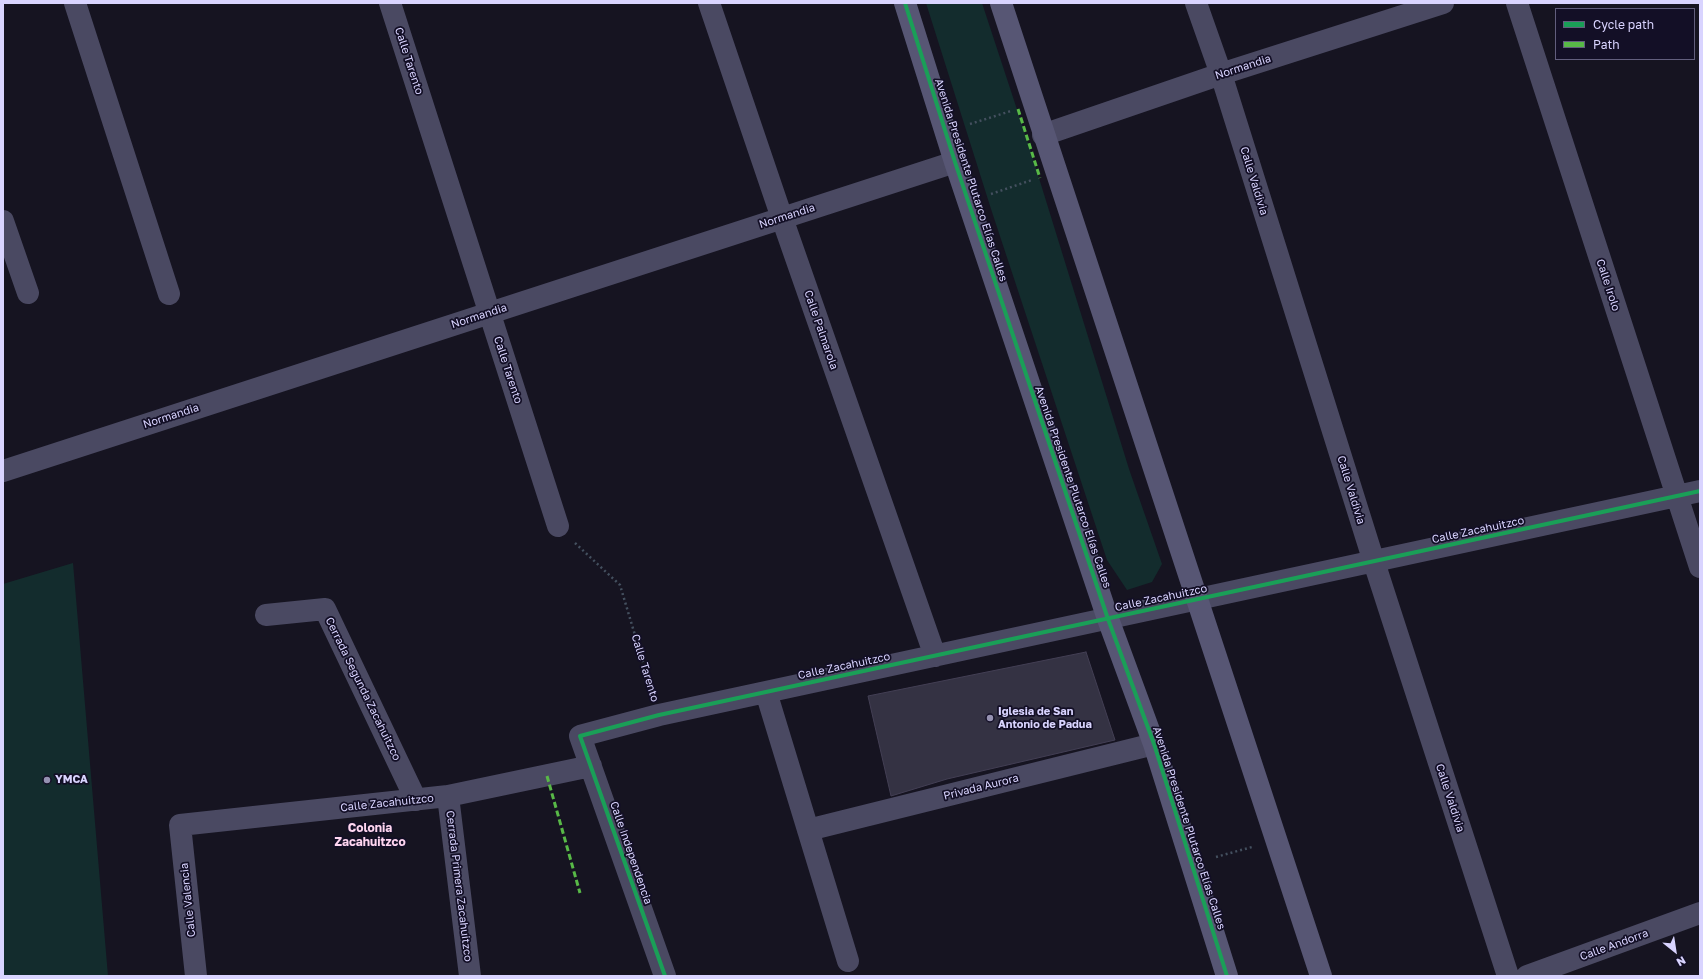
<!DOCTYPE html>
<meta charset="utf-8">
<style>
body{margin:0}
#map{position:relative;width:1703px;height:979px;overflow:hidden;background:#161421;font-family:"Golos Text",sans-serif}
canvas{display:block}
.frame{position:absolute;inset:0;border:4px solid #d9d4ff;pointer-events:none}
.legend{position:absolute;left:1555px;top:8px;width:140px;height:52px;box-sizing:border-box;background:#130f26;border:1px solid #625e7d;margin:0;padding:5px 7px;list-style:none;font-size:12px;color:#d9d4ff}
.legend li{display:flex;align-items:center;gap:8px;height:20px}
.legend b{width:20px;border:1px solid #625e7d}
.north{position:absolute;left:1655px;top:931px;width:40px;height:40px;-webkit-text-stroke:3px #130f26;paint-order:stroke;rotate:150deg;font-size:11px;font-weight:700;line-height:16px;text-align:center;color:#d9d4ff}
.north::after{content:'';display:block;margin:auto;width:14px;height:18px;background:#d9d4ff;clip-path:polygon(50% 0,100% 100%,50% 72%,0 100%)}
</style>
<div id="map">
<canvas width="1703" height="979"></canvas>
<div class="frame"></div>
<ul class="legend">
<li><b style="height:5px;background:#1a9f57"></b>Cycle path</li>
<li><b style="height:5px;background:#58b947"></b>Path</li>
</ul>
<div class="north">N</div>
</div>
<script>
const ctx = document.querySelector('canvas').getContext('2d');
ctx.lineJoin = 'round';
function fill(path, color) {
  ctx.fillStyle = color;
  ctx.fill(path, 'evenodd');
}
function toPath(rows) {
  const path = new Path2D();
  for (const r of rows) {
    path.moveTo(r[0], r[1]);
    for (let i = 2; i < r.length; i += 2) path.lineTo(r[i], r[i + 1]);
  }
  return path;
}
function stroke(path, color, width, dash) {
  ctx.strokeStyle = color;
  ctx.lineWidth = width;
  ctx.lineCap = dash ? 'butt' : 'round';
  ctx.setLineDash(dash || []);
  ctx.stroke(path);
}
function label(font, color, halo, rows, align = 'center') {
  ctx.font = font + ' "Golos Text",sans-serif';
  ctx.lineWidth = 3.5;
  ctx.setLineDash([]);
  ctx.textBaseline = 'middle';
  ctx.strokeStyle = halo;
  ctx.fillStyle = color;
  for (const [text, x, y, turn = 0] of rows) {
    ctx.save();
    ctx.translate(x, y);
    ctx.rotate((+turn || 0) * Math.PI / 180);
    ctx.textAlign = isNaN(turn) ? turn : align;
    if (halo) ctx.strokeText(text, 0, 0);
    ctx.fillText(text, 0, 0);
    ctx.restore();
  }
}
fill(toPath([
 [926,3,982,3,1030,149,1129,469,1162,564,1152,582,1127,590,1107,560,991,209],
 [73,563,108,976,3,976,3,584]
]), '#132c2d');
const building = toPath([
 [1086,652,1115,740,947,779,891,796,868,696,1086,652]
]);
fill(building, '#343243');
stroke(building, '#433f54', 1);
stroke(toPath([
 [970,124,1011,111],
 [991,194,1032,180],
 [575,543,620,585,652,692],
 [1216,857,1252,847]
]), '#44505f', 2.5, [2, 3]);
stroke(toPath([
 [75,3,169,294],
 [390,3,558,526],
 [709,3,782,218,935,656],
 [1196,3,1221,74,1374,562,1508,976],
 [1517,3,1700,567],
 [1043,135,1221,74,1443,3],
 [3,221,28,293],
 [3,471,955,162],
 [266,615,325,609,416,800],
 [766,692,848,961],
 [448,796,470,976],
 [808,830,1154,744],
 [196,976,180,825,448,796,591,766],
 [665,976,580,736,659,715,1700,491],
 [1527,976,1700,913]
]), '#4a4962', 22);
stroke(toPath([
 [905,3,955,162,1108,619,1154,744,1227,976],
 [1001,3,1321,976]
]), '#575674', 22);
stroke(toPath([
 [1018,109,1040,178],
 [547,776,580,893]
]), '#58b947', 3, [6, 3]);
stroke(toPath([
 [905,3,955,162,1108,619,1154,744,1227,976],
 [665,976,580,736,659,715,1700,491]
]), '#1a9f57', 4);
for (const [x, y, r, color] of [
 [990,718,4,"#9591b1"],
 [47,780,4,"#9591b1"]
]) {
  const dot = new Path2D();
  dot.arc(x, y, r, 0, 2 * Math.PI);
  ctx.fillStyle = color;
  ctx.fill(dot);
  stroke(dot, '#130f26', 1.5);
}
label('11px', '#d9d4ff', '#130f26', [
 ["Calle Tarento",409,61,72],
 ["Normandia",1243,67,-18],
 ["Avenida Presidente Plutarco Elías Calles",971,180,72],
 ["Calle Valdivia",1254,181,73],
 ["Normandia",787,216,-18],
 ["Calle Irolo",1608,285,72],
 ["Normandia",479,316,-18],
 ["Calle Palmarola",821,330,71],
 ["Calle Tarento",508,370,72],
 ["Normandia",171,416,-18],
 ["Avenida Presidente Plutarco Elías Calles",1073,487,71],
 ["Calle Valdivia",1351,490,73],
 ["Calle Zacahuitzco",1478,530,-12],
 ["Calle Zacahuitzco",1161,598,-12],
 ["Calle Zacahuitzco",844,666,-12],
 ["Calle Tarento",645,668,73],
 ["Cerrada Segunda Zacahuitzco",363,689,64],
 ["Privada Aurora",981,787,-14],
 ["Calle Valdivia",1450,798,72],
 ["Calle Zacahuitzco",387,803,-6],
 ["Avenida Presidente Plutarco Elías Calles",1189,828,72],
 ["Calle Independencia",631,853,71],
 ["Cerrada Primera Zacahuitzco",459,886,83],
 ["Calle Valencia",188,900,-96],
 ["Calle Andorra",1614,945,-20]
]);
label('bold 11px', '#d9d4ff', '#130f26', [
 ["Iglesia de San",998,712],
 ["Antonio de Padua",998,725],
 ["YMCA",55,780]
], 'left');
label('bold 12px', '#ffd6f0', '#130f26', [
 ["Colonia",370,828],
 ["Zacahuitzco",370,842]
]);
</script>
